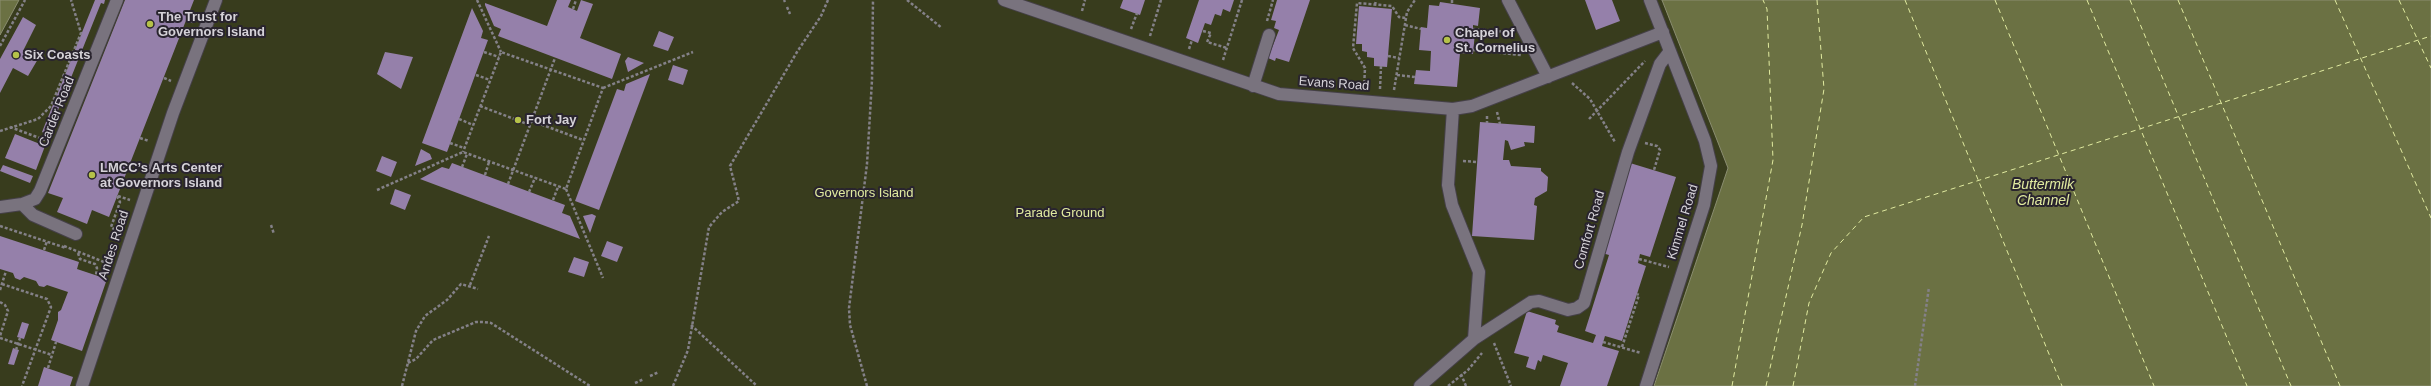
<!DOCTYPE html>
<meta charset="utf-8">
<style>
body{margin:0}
canvas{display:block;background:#29242e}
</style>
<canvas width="2431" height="386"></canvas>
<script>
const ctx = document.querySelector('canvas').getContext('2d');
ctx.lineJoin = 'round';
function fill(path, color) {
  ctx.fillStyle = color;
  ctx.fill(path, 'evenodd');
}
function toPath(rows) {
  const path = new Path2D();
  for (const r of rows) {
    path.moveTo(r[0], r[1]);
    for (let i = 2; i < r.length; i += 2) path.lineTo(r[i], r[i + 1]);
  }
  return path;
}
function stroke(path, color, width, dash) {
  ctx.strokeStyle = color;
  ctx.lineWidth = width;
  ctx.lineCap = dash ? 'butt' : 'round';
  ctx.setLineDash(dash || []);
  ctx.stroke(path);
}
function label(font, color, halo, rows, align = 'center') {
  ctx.font = font + ' Arial,sans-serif';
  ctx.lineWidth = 4;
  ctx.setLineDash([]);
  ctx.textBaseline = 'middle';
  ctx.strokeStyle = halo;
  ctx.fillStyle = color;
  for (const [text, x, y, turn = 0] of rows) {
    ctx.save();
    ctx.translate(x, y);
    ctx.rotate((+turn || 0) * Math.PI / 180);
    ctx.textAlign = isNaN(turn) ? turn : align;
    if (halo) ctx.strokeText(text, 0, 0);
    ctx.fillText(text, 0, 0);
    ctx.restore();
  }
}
fill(toPath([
 [19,0,1662,0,1728,168,1654,386,0,386,0,35]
]), '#383c1d');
const water = toPath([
 [0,0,19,0,0,35,0,0],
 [1662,0,2431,0,2431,386,1654,386,1728,168,1662,0]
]);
fill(water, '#6b7143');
stroke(water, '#8b8e70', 1);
stroke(toPath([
 [1905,0,2062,386],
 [1995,0,2154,386],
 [2087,0,2247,386],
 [2130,0,2291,386],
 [2178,0,2340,386],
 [2335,0,2431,218],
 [2399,0,2431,68],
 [1732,386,1773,160,1767,9,1763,0],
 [1766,386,1802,225,1824,89,1817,0],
 [1793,386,1809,303,1831,253,1864,217,2431,36]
]), '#e1eba0', 1, [5, 4]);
fill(toPath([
 [95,0,105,0,104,4,101,3,48,135,42,132],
 [125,0,194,0,109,217,92,210,87,224,57,212,63,198,48,193],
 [557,0,571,0,568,7,577,11,581,0,593,4,580,38,621,54,612,79,498,36,501,29,494,26,485,5,485,3,547,26],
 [1123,0,1145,0,1140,15,1120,8],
 [1199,0,1234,0,1230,12,1223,9,1221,16,1215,14,1211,25,1205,23,1198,43,1186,38],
 [1277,0,1310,0,1289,62,1276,58,1275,61,1268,58,1279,30,1274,28,1276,21,1271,20],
 [1585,0,1612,0,1620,21,1596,30],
 [1440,2,1480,8,1478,26,1473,25,1473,32,1475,32,1473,54,1460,53,1457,87,1414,84,1416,70,1430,71,1431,51,1419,50,1421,27,1427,28,1429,5,1439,6],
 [1359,6,1392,9,1387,67,1374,66,1374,58,1367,57,1367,52,1362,51,1362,44,1356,44],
 [472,8,483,31,481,38,488,40,447,152,422,143],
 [23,17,36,25,23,51,38,59,28,76,13,68,0,93,0,59],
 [659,31,674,37,668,51,653,46],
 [385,52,413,57,401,89,377,74],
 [628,57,644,63,628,72,625,61],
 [673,65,688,70,683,85,668,80],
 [650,74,599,210,575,201,617,89,624,91,626,84],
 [1480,122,1535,126,1534,143,1524,142,1525,146,1511,150,1508,141,1505,140,1503,160,1509,160,1511,166,1541,168,1541,171,1548,177,1547,191,1535,198,1534,205,1537,206,1534,240,1472,236],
 [15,134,45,146,36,170,5,158],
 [421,149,430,154,432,159,415,166],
 [382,156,397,162,391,177,376,171],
 [452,163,565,205,562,213,570,216,580,239,420,179,442,167,449,169],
 [1630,163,1676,177,1650,257,1640,254,1638,263,1646,266,1622,341,1605,336,1602,346,1619,351,1607,386,1560,386,1568,363,1543,355,1541,362,1538,360,1535,370,1526,367,1529,357,1514,353,1527,311,1556,320,1555,324,1559,326,1557,332,1593,343,1596,335,1585,331,1609,255,1602,253],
 [3,165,33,176,30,183,0,171],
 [395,189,411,195,405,210,390,204],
 [592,214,596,216,590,233,583,216],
 [0,236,79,262,77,269,107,279,82,351,51,340,58,320,58,312,61,310,68,292,47,285,44,287,39,286,36,281,24,277,20,280,15,278,13,273,0,269],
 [607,241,623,247,617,262,601,256],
 [574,257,589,262,584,277,568,272],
 [22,322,29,324,24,339,17,337],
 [13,348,19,350,14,365,8,364],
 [44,367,73,377,70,386,38,386]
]), '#9580aa');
const pedestrian = toPath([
 [1004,0,1279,94,1453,109,1472,106,1663,32],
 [1508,0,1548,77],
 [1253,86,1269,35],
 [1453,109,1448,185,1452,205,1479,272,1474,339],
 [22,204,33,215,76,234],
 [0,207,22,204,35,199,40,191,117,0],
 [82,386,173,113,216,0],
 [1420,386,1474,339,1531,302,1539,301,1568,310,1577,308,1584,303,1628,152,1660,64,1670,51],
 [1646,386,1704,205,1711,166,1705,141,1650,0]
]);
stroke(pedestrian, '#454048', 14);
stroke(toPath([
 [477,0,501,52],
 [784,0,785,2],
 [907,0,942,28],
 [1452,3,1452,0],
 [1375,5,1376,0],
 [787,7,790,14],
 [573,9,576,0],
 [1082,11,1085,0],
 [186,20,193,22],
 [1267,21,1273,0],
 [1405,25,1421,29],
 [1131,29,1137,13],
 [1473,29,1508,32],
 [1203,31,1211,33,1207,42,1227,48],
 [1150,36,1161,0],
 [0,46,25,0],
 [1189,49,1192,40],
 [1473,50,1521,55],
 [484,52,499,57],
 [1388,56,1399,58],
 [1223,60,1242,0],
 [476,75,490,80],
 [1397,75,1415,77],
 [164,78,171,81],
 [1572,83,1590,99,1615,142],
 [603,88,693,52],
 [1364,88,1365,68,1353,48,1357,3,1392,6,1399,17,1406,18],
 [1380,89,1381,66],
 [1394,90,1407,12,1415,0],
 [480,106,530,125],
 [1497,112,1500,124],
 [1487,116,1487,123],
 [459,119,473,125],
 [1589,119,1645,61],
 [532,121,583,140],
 [10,127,45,140],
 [0,131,38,119,51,106,81,33,71,0],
 [140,138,149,141],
 [450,143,464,148],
 [1645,143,1657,146,1660,150,1654,170],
 [1463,161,1477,162],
 [462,167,467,154],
 [485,175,489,162],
 [508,184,555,58],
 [566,189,603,278],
 [377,190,463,152,566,189,603,88,501,52,463,152],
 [529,192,535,178],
 [117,196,120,202,111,227,118,232],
 [118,196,130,200],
 [553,200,558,187],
 [271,225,274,234],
 [0,226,66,248],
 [64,246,109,264],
 [44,250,47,241],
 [78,253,80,259,95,264,97,268,96,275],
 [1639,259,1669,267],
 [2,284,47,299,51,307,22,386],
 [470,285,489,236],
 [0,290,6,271],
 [0,302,5,305,8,311,0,336],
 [691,325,757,386],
 [0,338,52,355],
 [1603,342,1641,353],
 [1494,343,1511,386],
 [1622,347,1639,295,1637,294],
 [16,350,20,338],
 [408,363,416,359,433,340,476,322,483,322,491,323,590,386],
 [48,368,56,342],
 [1461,374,1466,386],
 [650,376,659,372],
 [635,383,644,379],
 [402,386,416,331,425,316,447,300,461,284,478,289],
 [673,386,688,350,709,227,722,212,739,201,730,166,797,52,821,16,828,0],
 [867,386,850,325,849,308,867,164,872,80,873,0],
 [1448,386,1468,370,1482,353],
 [1915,386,1929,287]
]), '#848188', 2.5, [3, 2]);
stroke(pedestrian, '#79737e', 12);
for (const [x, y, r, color] of [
 [150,24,4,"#b5c249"],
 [1447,40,4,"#b5c249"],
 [16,55,4,"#b5c249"],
 [518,120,4,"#b5c249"],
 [92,175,4,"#b5c249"]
]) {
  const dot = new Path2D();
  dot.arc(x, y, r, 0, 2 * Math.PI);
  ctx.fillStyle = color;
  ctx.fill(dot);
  stroke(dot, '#29242e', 1.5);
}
label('bold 13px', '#d5d2d8', '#29242e', [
 ["The Trust for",158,17],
 ["Governors Island",158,32],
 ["Chapel of",1455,33],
 ["St. Cornelius",1455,48],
 ["Six Coasts",24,55],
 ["Fort Jay",526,120],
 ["LMCC’s Arts Center",100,168],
 ["at Governors Island",100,183]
], 'left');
label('13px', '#d5d2d8', '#29242e', [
 ["Evans Road",1334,84,4],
 ["Carder Road",57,112,-68],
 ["Kimmel Road",1683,222,-73],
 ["Comfort Road",1590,230,-74],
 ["Andes Road",114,245,-72]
]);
label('13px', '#e0ea9f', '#29242e', [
 ["Governors Island",864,193],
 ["Parade Ground",1060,213]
]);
label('italic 14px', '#e1eba0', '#29242e', [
 ["Buttermilk",2043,185],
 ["Channel",2043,201]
]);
</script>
